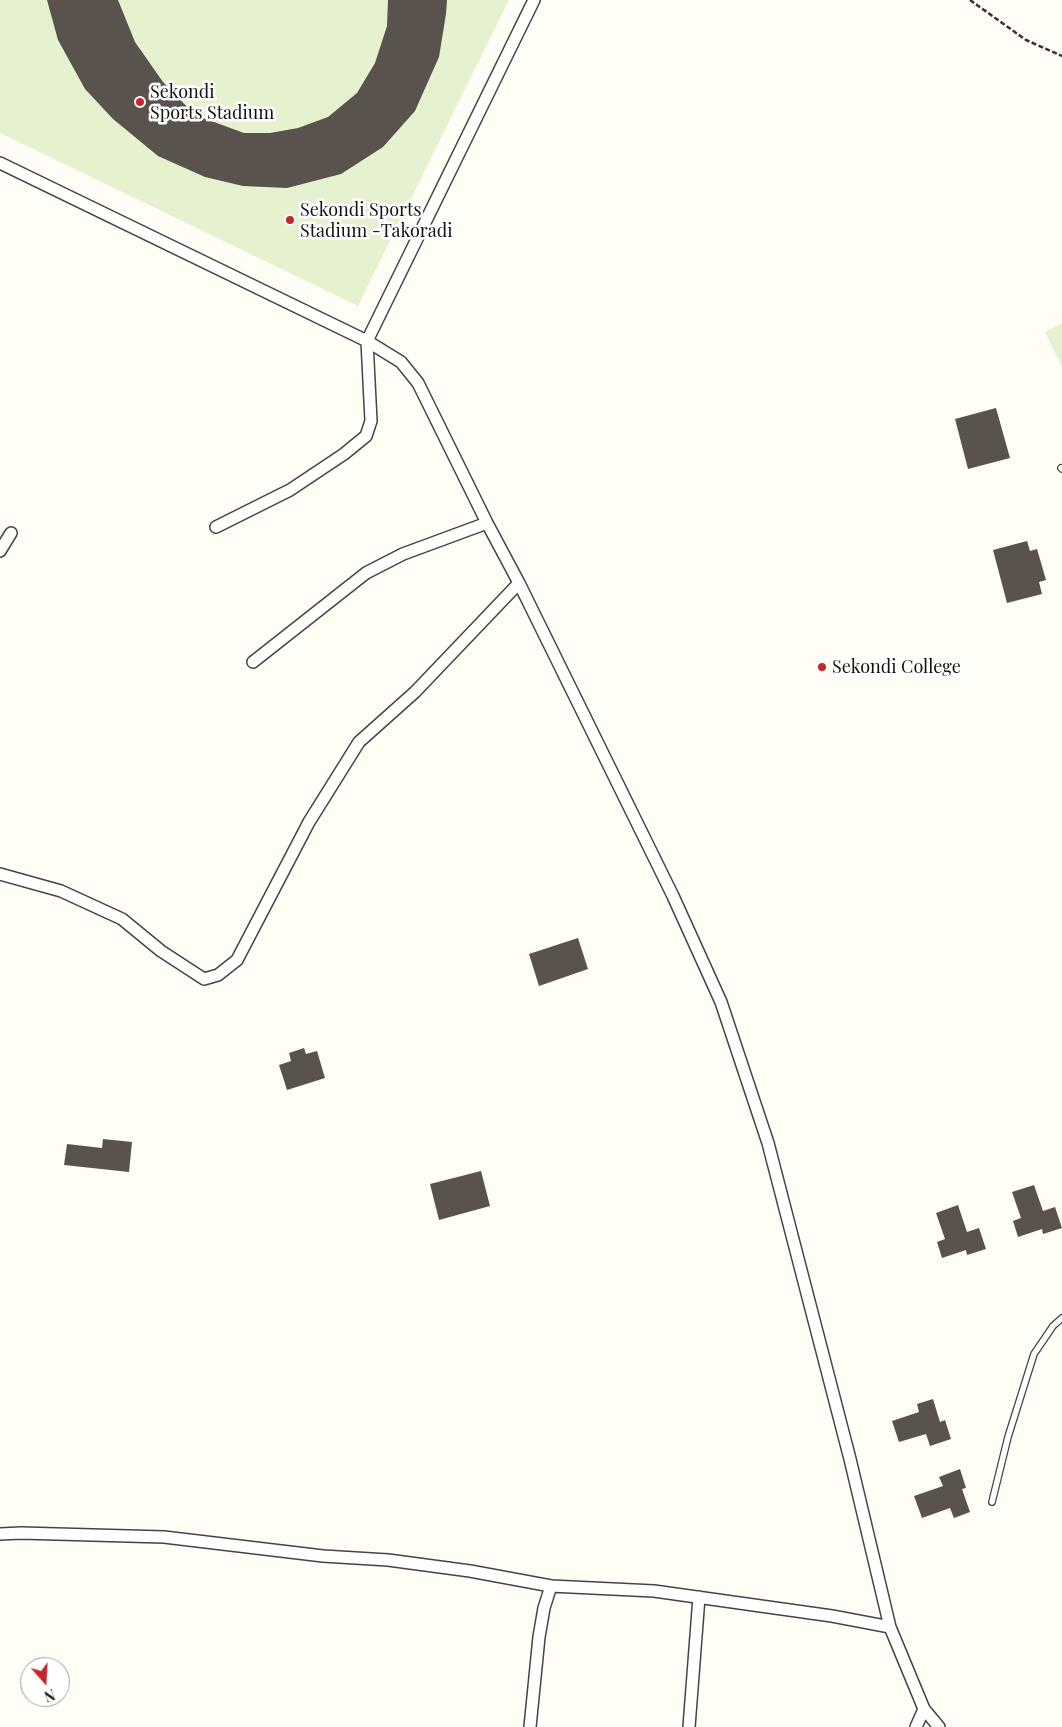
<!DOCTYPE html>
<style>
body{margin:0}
#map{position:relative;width:1062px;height:1727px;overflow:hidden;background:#fffdf5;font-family:"Playfair Display",serif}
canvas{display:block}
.north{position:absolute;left:20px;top:1657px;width:50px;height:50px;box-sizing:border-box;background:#fff;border:1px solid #a0a0a0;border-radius:50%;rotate:161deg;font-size:14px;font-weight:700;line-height:20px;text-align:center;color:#111}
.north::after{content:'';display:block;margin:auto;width:18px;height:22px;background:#c4262e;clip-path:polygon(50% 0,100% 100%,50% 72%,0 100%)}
</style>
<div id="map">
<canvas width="1062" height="1727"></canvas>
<div class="north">N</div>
</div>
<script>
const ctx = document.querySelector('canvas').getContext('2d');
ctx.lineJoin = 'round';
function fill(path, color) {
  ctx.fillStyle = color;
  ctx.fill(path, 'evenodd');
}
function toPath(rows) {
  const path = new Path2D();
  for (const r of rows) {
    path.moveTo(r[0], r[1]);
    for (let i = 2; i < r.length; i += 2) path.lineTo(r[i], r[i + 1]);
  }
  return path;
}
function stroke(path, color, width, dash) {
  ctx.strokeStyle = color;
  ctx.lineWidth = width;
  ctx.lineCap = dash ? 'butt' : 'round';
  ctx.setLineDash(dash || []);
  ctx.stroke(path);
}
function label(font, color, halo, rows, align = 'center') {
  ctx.font = font + ' "Playfair Display",serif';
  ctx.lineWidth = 5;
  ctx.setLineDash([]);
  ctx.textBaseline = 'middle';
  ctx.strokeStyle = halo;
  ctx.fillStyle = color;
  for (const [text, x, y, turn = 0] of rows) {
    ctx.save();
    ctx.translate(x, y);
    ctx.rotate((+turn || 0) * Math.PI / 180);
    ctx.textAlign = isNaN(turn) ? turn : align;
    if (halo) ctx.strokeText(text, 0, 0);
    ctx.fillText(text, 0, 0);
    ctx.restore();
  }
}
fill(toPath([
 [0,0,509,0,358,306,0,133],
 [1062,323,1062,367,1045,332]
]), '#e6f2cf');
fill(toPath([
 [47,0,118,0,135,42,163,82,195,115,244,133,270,133,298,128,328,117,357,93,375,63,387,26,388,0,447,0,446,14,439,57,415,111,383,147,341,174,287,188,243,186,205,177,158,156,113,119,85,89,58,40],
 [996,408,1010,458,968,469,955,419],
 [1027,541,1030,551,1037,549,1046,580,1039,582,1042,594,1007,603,993,550],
 [578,938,588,969,539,986,529,954],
 [304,1048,306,1054,317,1051,325,1078,287,1090,279,1065,291,1061,289,1053],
 [103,1139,132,1142,129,1172,64,1165,67,1144,102,1148],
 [481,1171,490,1206,439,1220,430,1184],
 [1034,1185,1043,1211,1055,1207,1062,1228,1043,1234,1042,1229,1018,1237,1013,1221,1021,1218,1012,1192],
 [958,1205,967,1232,979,1228,986,1249,967,1255,966,1250,942,1258,937,1242,945,1239,936,1213],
 [933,1399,940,1422,945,1420,951,1439,930,1446,926,1434,899,1442,892,1421,919,1412,917,1404],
 [960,1469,966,1488,962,1489,970,1512,954,1518,950,1508,922,1518,914,1496,943,1486,939,1477]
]), '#5a524d');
const service = toPath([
 [1061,468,1062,469],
 [992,1502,1008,1437,1034,1354,1053,1326,1062,1318]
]);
const minor = toPath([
 [0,163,367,341,401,362,418,383,487,523,519,583,673,896,721,1002,768,1143,850,1459,890,1627,924,1709,939,1727],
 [216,527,290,490,344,454,366,436,371,421,367,341,534,0],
 [0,551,11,533],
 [253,662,366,573,403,554,487,523],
 [0,874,61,891,122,919,161,951,204,979,218,975,237,960,309,822,359,742,415,692,519,583],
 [0,1534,21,1533,164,1537,323,1556,388,1560,470,1571,551,1586,654,1591,832,1616,890,1627],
 [530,1727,539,1637,544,1608,551,1586],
 [689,1727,699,1597],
 [916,1727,924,1709]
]);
stroke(service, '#444', 8);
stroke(minor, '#444', 14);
stroke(toPath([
 [970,0,1026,40,1062,56]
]), '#333', 2.5, [5, 2.5]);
stroke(service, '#fff', 5.5);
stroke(minor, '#fff', 11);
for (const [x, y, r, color] of [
 [140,102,5,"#c4262e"],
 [290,220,5,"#c4262e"],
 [822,667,5,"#c4262e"]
]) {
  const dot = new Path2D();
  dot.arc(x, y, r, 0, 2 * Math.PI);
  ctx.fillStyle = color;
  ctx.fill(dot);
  stroke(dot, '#fff', 2);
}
label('18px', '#111', '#fff', [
 ["Sekondi",150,92],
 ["Sports Stadium",150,113],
 ["Sekondi Sports",300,210],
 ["Stadium -Takoradi",300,231],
 ["Sekondi College",832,667]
], 'left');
</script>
